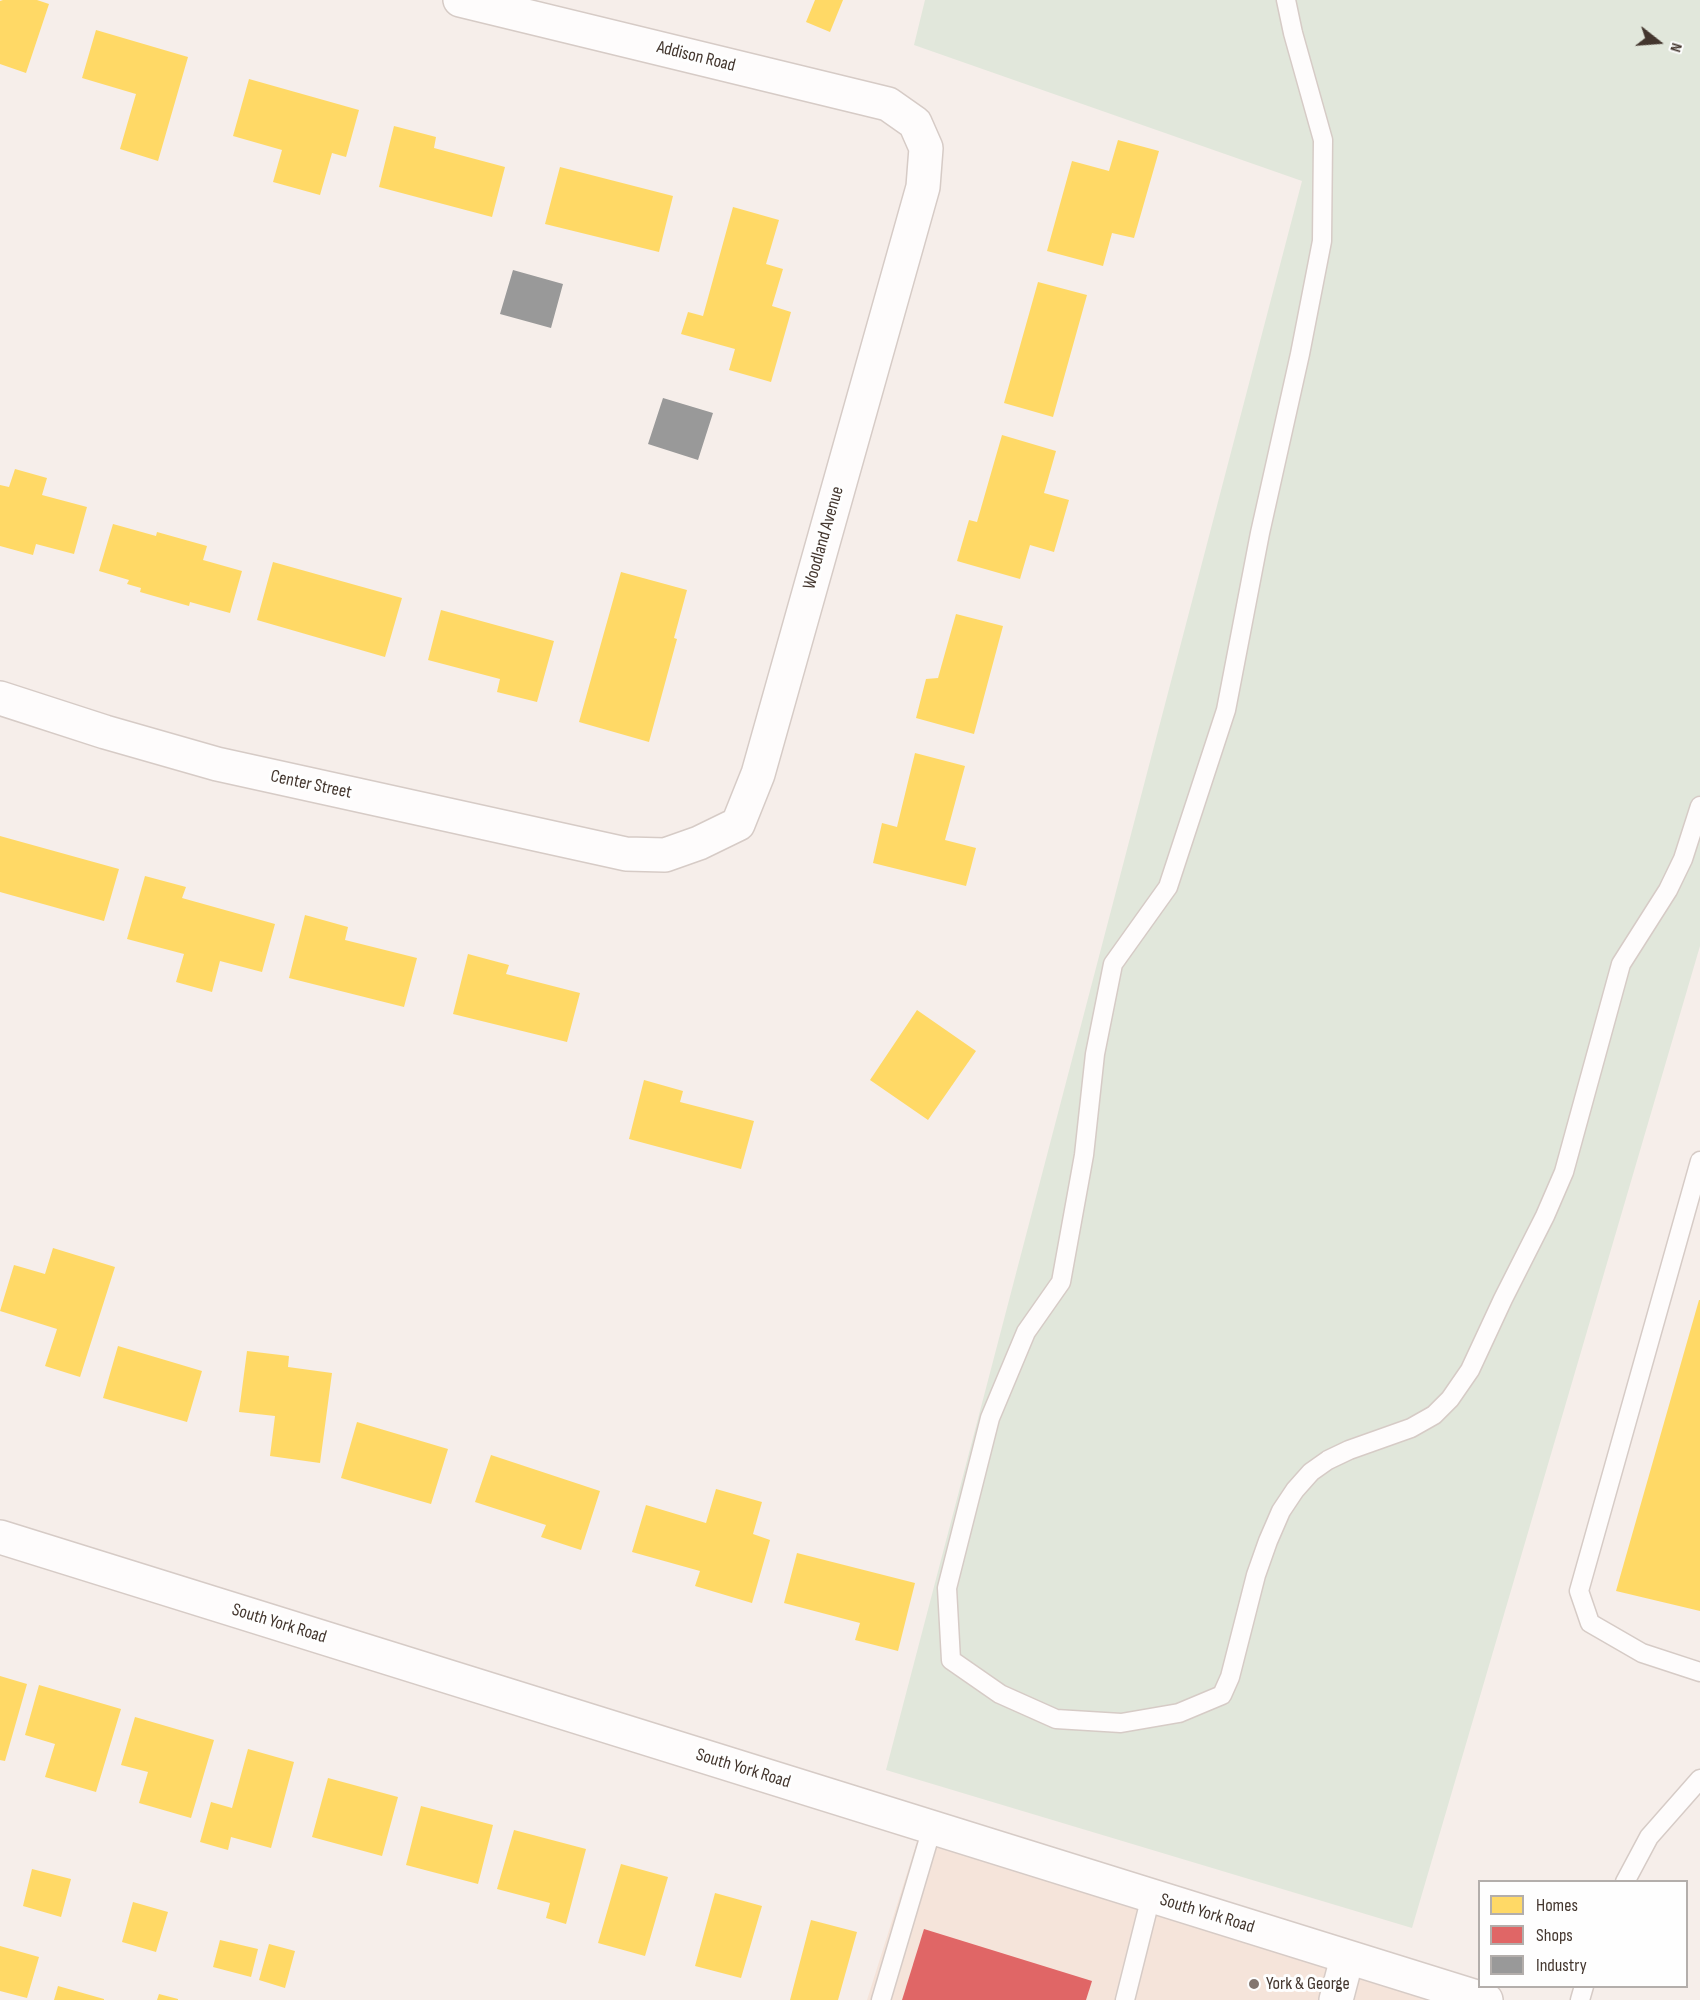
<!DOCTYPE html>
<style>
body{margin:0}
#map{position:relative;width:1700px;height:2000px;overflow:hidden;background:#f6eeea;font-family:"Sofia Sans Condensed",sans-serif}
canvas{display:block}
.legend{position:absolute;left:1478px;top:1880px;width:210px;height:108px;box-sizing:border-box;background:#fefefe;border:2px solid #b3aeab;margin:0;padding:8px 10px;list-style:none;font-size:18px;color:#43362e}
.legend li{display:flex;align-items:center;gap:12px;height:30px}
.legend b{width:30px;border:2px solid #b3aeab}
.north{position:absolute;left:1628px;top:12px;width:60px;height:60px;-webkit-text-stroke:4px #fefefe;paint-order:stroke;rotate:107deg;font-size:16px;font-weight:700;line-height:24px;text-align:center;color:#43362e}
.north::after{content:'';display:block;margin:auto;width:21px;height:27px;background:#43362e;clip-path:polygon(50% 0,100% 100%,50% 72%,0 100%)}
</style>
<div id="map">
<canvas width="1700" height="2000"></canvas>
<ul class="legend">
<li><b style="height:16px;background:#ffd966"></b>Homes</li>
<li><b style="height:16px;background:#e06666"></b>Shops</li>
<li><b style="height:16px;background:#999"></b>Industry</li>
</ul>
<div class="north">N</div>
</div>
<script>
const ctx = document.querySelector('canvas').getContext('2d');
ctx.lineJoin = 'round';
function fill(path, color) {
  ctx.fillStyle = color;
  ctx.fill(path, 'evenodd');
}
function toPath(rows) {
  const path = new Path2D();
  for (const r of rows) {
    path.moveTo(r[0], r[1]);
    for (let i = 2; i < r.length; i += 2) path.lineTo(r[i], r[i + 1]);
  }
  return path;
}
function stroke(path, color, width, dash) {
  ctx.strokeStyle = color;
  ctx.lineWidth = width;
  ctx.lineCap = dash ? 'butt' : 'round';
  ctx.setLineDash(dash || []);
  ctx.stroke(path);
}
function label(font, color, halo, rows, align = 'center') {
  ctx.font = font + ' "Sofia Sans Condensed",sans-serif';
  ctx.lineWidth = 6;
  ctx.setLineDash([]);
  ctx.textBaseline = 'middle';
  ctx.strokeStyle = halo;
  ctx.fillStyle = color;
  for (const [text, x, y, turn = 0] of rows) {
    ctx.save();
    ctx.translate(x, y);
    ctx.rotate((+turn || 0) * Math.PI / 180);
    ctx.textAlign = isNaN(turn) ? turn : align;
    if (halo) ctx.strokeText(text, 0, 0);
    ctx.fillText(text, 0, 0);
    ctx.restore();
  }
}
fill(toPath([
 [920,1832,1337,1962,1327,2000,867,2000],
 [1354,1968,1458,2000,1345,2000]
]), '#f5e4da');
fill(toPath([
 [925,0,1700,0,1700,946,1412,1928,886,1770,1302,181,914,45]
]), '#e1e7db');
fill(toPath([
 [3,0,37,0,49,4,26,73,0,64,0,1],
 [815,0,843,0,830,32,806,22],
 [96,30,188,57,158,161,120,149,136,94,82,78],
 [249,79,359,110,346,157,332,153,320,195,273,182,282,150,233,136],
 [394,126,436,137,434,148,505,167,492,217,379,187],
 [1118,140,1159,151,1134,238,1112,233,1103,266,1047,251,1072,161,1109,171],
 [560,167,673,196,659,252,545,224],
 [733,207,779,220,766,264,783,269,772,306,791,312,771,382,729,370,735,349,681,334,688,312,703,316],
 [1038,282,1087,295,1053,417,1004,403],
 [1002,435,1056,451,1044,493,1069,500,1054,552,1030,545,1020,579,957,561,969,520,977,522],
 [15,469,47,478,42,495,87,507,74,554,36,544,33,555,0,546,0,485,9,487],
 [113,524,156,536,157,532,207,546,203,560,242,571,230,613,190,602,189,606,140,592,141,588,127,584,129,580,99,571],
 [273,562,402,598,385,657,257,620],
 [621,572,687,590,674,638,677,639,649,742,579,722],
 [441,610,554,641,537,702,497,692,500,679,428,660],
 [956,614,1003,626,974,734,916,718,926,679,938,678],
 [915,753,965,766,945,840,976,848,966,886,873,863,882,823,897,827],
 [0,836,119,869,104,921,0,892],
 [145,876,186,887,182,898,275,924,262,972,220,961,212,992,176,982,184,954,127,939],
 [305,915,348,927,345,940,417,958,404,1007,289,978],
 [468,954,509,965,506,974,580,993,567,1042,453,1014],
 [917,1010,976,1051,928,1120,870,1080],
 [644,1080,683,1091,680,1102,754,1121,741,1169,629,1139],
 [53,1248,115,1267,80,1377,45,1366,57,1329,0,1311,14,1265,45,1274],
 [1699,1300,1700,1300,1700,1611,1616,1591],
 [118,1346,202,1371,187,1422,103,1398],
 [247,1351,289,1356,288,1367,332,1373,320,1463,270,1456,275,1416,239,1412],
 [357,1422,448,1449,431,1504,341,1478],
 [491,1455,600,1491,581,1550,541,1537,546,1525,475,1502],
 [716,1489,762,1502,753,1534,770,1540,752,1603,695,1586,700,1571,632,1552,646,1505,706,1523],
 [797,1553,915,1583,898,1651,855,1640,860,1623,784,1603],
 [0,1676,27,1684,5,1761,0,1760],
 [39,1685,121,1709,96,1792,45,1777,55,1744,25,1735],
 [135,1717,214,1740,191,1818,139,1803,148,1772,121,1765],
 [248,1749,294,1762,271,1848,231,1837,228,1850,200,1842,211,1802,232,1808],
 [328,1778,398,1797,382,1856,312,1837],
 [421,1806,493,1825,478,1884,406,1865],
 [514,1830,586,1849,566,1924,546,1918,550,1903,497,1889],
 [621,1864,668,1877,645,1956,598,1943],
 [32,1869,71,1879,61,1917,23,1906],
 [715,1893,762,1906,741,1978,695,1966],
 [133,1902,168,1912,156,1952,122,1942],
 [811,1920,857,1932,838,2000,790,2000],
 [220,1940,258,1949,251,1977,213,1967],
 [269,1944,295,1951,285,1988,259,1980],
 [0,1946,39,1957,27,1998,0,1991],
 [58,1986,104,1999,104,2000,54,2000],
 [159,1994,178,1999,178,2000,157,2000]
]), '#ffd966');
fill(toPath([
 [924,1929,1092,1981,1086,2000,902,2000]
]), '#e06666');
fill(toPath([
 [513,270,563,284,551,328,500,314],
 [663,398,713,413,698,460,648,444]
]), '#999');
const service = toPath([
 [1286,0,1293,33,1323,140,1322,241,1300,354,1260,533,1226,710,1168,887,1113,964,1095,1054,1084,1155,1061,1282,1026,1332,990,1418,947,1588,951,1660,1000,1694,1056,1719,1121,1723,1179,1713,1222,1695,1230,1677,1256,1575,1268,1541,1281,1511,1295,1490,1311,1472,1328,1460,1349,1450,1411,1428,1434,1415,1450,1399,1470,1370,1503,1299,1545,1216,1564,1172,1621,964,1668,890,1683,859,1700,806],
 [1700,1161,1579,1591,1590,1623,1642,1653,1700,1672],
 [1625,1882,1649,1837,1700,1779],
 [881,2000,932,1828],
 [1125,2000,1151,1896],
 [1580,2000,1584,1986]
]);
const minor = toPath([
 [0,698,105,732,217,764,626,854,665,855,699,843,738,824,758,774,923,187,926,148,915,123,888,104,460,0]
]);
const tertiary = toPath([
 [1336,2000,1347,1958]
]);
const secondary = toPath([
 [0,1537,1486,2000]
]);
stroke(service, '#d6cbc6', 21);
stroke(minor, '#d6cbc6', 36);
stroke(tertiary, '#d6cbc6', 36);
stroke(secondary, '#d6cbc6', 36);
stroke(service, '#fefcfc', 18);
stroke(minor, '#fefcfc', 33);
stroke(tertiary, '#fefcfc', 33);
stroke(secondary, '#fefcfc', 33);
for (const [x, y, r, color] of [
 [1254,1984,6,"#827670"]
]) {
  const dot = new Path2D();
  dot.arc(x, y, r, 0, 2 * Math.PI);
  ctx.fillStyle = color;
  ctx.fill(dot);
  stroke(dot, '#fefefe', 2);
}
label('18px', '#43362e', '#fefefe', [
 ["Addison Road",696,57,14],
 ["Woodland Avenue",824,538,-74],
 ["Center Street",311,785,12],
 ["South York Road",279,1624,17],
 ["South York Road",743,1769,17],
 ["South York Road",1207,1914,17]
]);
label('18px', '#43362e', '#fefefe', [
 ["York & George",1266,1984]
], 'left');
</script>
